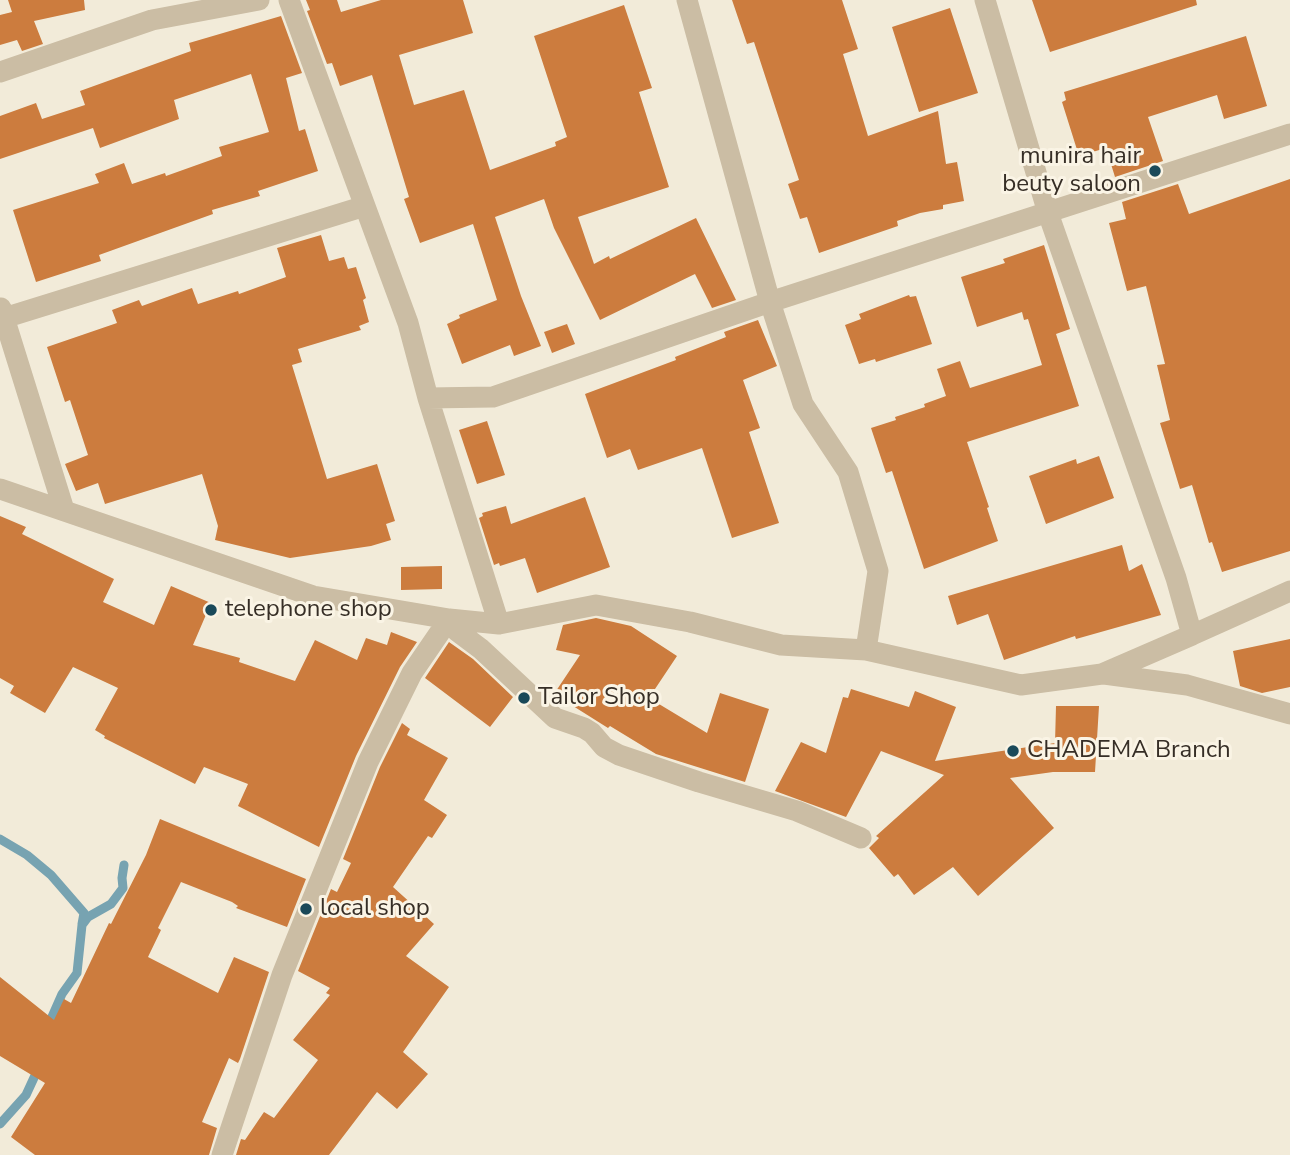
<!DOCTYPE html>
<style>
body{margin:0}
canvas{display:block;background:#f2ebd9}
</style>
<canvas width="1290" height="1155"></canvas>
<script>
const ctx = document.querySelector('canvas').getContext('2d');
ctx.lineJoin = 'round';
function toPath(rows) {
  const path = new Path2D();
  for (const r of rows) {
    path.moveTo(r[0], r[1]);
    for (let i = 2; i < r.length; i += 2) path.lineTo(r[i], r[i + 1]);
  }
  return path;
}
function stroke(path, color, width, dash) {
  ctx.strokeStyle = color;
  ctx.lineWidth = width;
  ctx.lineCap = dash ? 'butt' : 'round';
  ctx.setLineDash(dash || []);
  ctx.stroke(path);
}
function fill(path, color) {
  ctx.fillStyle = color;
  ctx.fill(path, 'evenodd');
}
function label(font, color, halo, rows, align = 'center') {
  ctx.font = font + ' "Nunito Sans",sans-serif';
  ctx.lineWidth = 6;
  ctx.setLineDash([]);
  ctx.textBaseline = 'middle';
  ctx.strokeStyle = halo;
  ctx.fillStyle = color;
  for (const [text, x, y, turn = 0] of rows) {
    ctx.save();
    ctx.translate(x, y);
    ctx.rotate((+turn || 0) * Math.PI / 180);
    ctx.textAlign = isNaN(turn) ? turn : align;
    if (halo) ctx.strokeText(text, 0, 0);
    ctx.fillText(text, 0, 0);
    ctx.restore();
  }
}
stroke(toPath([
 [0,839,27,855,51,875,84,913,82,924],
 [47,1028,62,994,77,973,82,925,88,917,111,904,123,888,122,878,124,865],
 [0,1124,26,1095,38,1069]
]), '#77a3b1', 9);
fill(toPath([
 [8,0,84,0,85,10,34,21,43,44,22,51,17,40,0,45,0,15,12,12],
 [306,0,337,0,341,12,381,0,463,0,473,33,399,55,414,105,464,90,490,170,556,146,555,142,567,137,534,36,624,5,652,88,639,92,669,187,578,217,594,264,609,256,610,259,696,218,736,300,712,308,695,274,600,320,554,228,544,199,495,217,521,296,541,346,514,356,510,345,462,364,447,324,460,318,459,315,497,300,473,224,420,243,404,199,409,197,372,75,340,86,332,63,327,64,307,11,310,10],
 [732,0,842,0,858,49,843,54,868,136,938,111,946,164,957,162,964,201,943,205,943,209,920,213,897,221,898,226,819,253,807,217,800,219,788,184,799,180,754,42,747,44],
 [1032,0,1196,0,1197,5,1050,52],
 [950,8,978,93,919,112,892,27],
 [281,16,302,73,286,78,299,131,305,129,318,171,258,191,260,196,212,210,213,214,99,255,101,261,36,282,13,210,99,183,95,174,124,163,132,184,165,173,166,176,222,156,219,147,269,132,251,74,174,100,179,119,100,148,93,128,0,159,0,116,36,103,42,119,85,105,80,91,191,51,189,43],
 [1246,36,1267,106,1224,119,1217,95,1148,117,1163,161,1115,177,1106,148,1079,156,1062,102,1066,100,1064,92],
 [1290,179,1290,551,1222,572,1212,542,1209,543,1192,485,1180,489,1160,423,1170,420,1157,365,1165,364,1146,286,1127,291,1109,223,1126,219,1122,202,1178,184,1189,214],
 [321,235,329,261,344,257,348,269,356,267,366,298,363,300,369,322,359,326,361,330,298,349,302,362,292,365,327,479,377,464,395,521,386,524,391,540,371,546,290,558,215,540,218,526,202,474,105,504,98,483,76,491,65,464,88,455,70,400,65,402,47,347,117,323,112,310,139,300,142,306,192,288,198,304,238,291,239,294,286,277,277,248],
 [1044,245,1070,329,1056,334,1079,406,967,442,989,507,987,508,998,541,924,569,892,471,886,473,871,428,896,420,895,417,925,407,924,404,946,396,937,369,960,361,970,388,1042,365,1028,319,1024,320,1022,312,977,327,961,277,1005,263,1003,259],
 [909,295,910,297,916,296,932,344,876,362,875,359,859,364,845,325,861,319,859,314],
 [758,320,777,366,743,380,760,428,749,432,779,523,732,538,702,448,638,470,630,449,607,458,585,394,676,360,675,357,726,337,724,332],
 [567,324,575,344,552,353,544,332],
 [487,421,505,475,477,484,459,430],
 [1099,456,1114,498,1046,524,1029,476,1076,459,1077,464],
 [585,497,610,567,537,593,525,558,500,566,499,563,494,565,479,518,483,516,482,513,506,506,511,524],
 [0,516,26,527,22,534,114,579,103,602,154,625,171,586,211,603,193,645,240,658,239,662,295,681,315,640,357,660,366,638,387,645,391,632,417,642,400,667,356,756,319,847,238,806,248,784,204,767,195,784,104,738,105,736,95,730,118,688,73,667,45,713,10,693,14,686,0,678],
 [1122,545,1129,571,1142,564,1161,615,1076,639,1075,636,1004,660,988,614,957,625,948,596],
 [442,566,442,589,401,590,401,567],
 [596,618,631,626,677,656,649,698,707,733,720,693,769,709,745,782,656,754,610,726,608,728,554,694,580,655,556,650,563,625],
 [1290,639,1290,687,1262,693,1240,686,1233,651],
 [449,642,473,659,513,697,490,727,425,678],
 [851,689,909,707,915,691,956,707,935,761,1055,743,1056,706,1099,706,1095,772,1053,772,1010,778,1054,828,978,896,953,867,914,895,898,874,894,877,869,848,879,838,876,836,944,775,881,751,846,817,775,791,801,742,826,753,843,697,848,698],
 [402,723,410,729,407,735,448,758,424,800,447,815,432,838,428,836,393,887,434,924,406,956,449,987,403,1052,428,1074,397,1109,377,1092,329,1155,236,1155,241,1139,245,1140,264,1112,274,1118,318,1060,293,1040,330,995,326,993,330,988,298,971,331,889,337,892,351,863,343,859,380,767],
 [160,819,306,879,287,927,236,908,238,906,232,902,181,882,158,928,161,930,148,957,218,993,234,957,269,972,240,1059,238,1063,229,1058,202,1122,217,1128,209,1155,35,1155,11,1137,45,1083,0,1056,0,977,54,1020,64,999,71,1003,109,923,111,924,146,855]
]), '#cc7c3e');
stroke(toPath([
 [289,0,408,323,428,398,499,624],
 [687,0,770,302,803,404,848,472,878,571,866,650],
 [0,72,152,20,259,0],
 [1,308,64,510],
 [4,318,365,206],
 [428,398,493,397,770,302,1290,134],
 [0,489,313,596,449,619,499,624,596,605,690,622,781,645,866,650,1021,685,1102,674,1192,635,1176,578,1048,213,985,0],
 [449,619,457,631,481,649,555,718,584,728,592,733,604,747,619,755,699,782,797,811,861,838],
 [1192,635,1290,591],
 [1104,674,1187,685,1290,714],
 [222,1155,282,975,368,762,412,673,449,619]
]), '#cbbda4', 21);
for (const [x, y, r, color] of [
 [1155,171,7,"#1a4959"],
 [211,610,7,"#1a4959"],
 [524,698,7,"#1a4959"],
 [1013,751,7,"#1a4959"],
 [306,909,7,"#1a4959"]
]) {
  const dot = new Path2D();
  dot.arc(x, y, r, 0, 2 * Math.PI);
  ctx.fillStyle = color;
  ctx.fill(dot);
  stroke(dot, '#faf4e5', 2.5);
}
label('24px', '#362e26', '#faf4e5', [
 ["munira hair",1141,157,"right"],
 ["beuty saloon",1141,185,"right"],
 ["telephone shop",225,610],
 ["Tailor Shop",538,698],
 ["CHADEMA Branch",1027,751],
 ["local shop",320,909]
], 'left');
</script>
